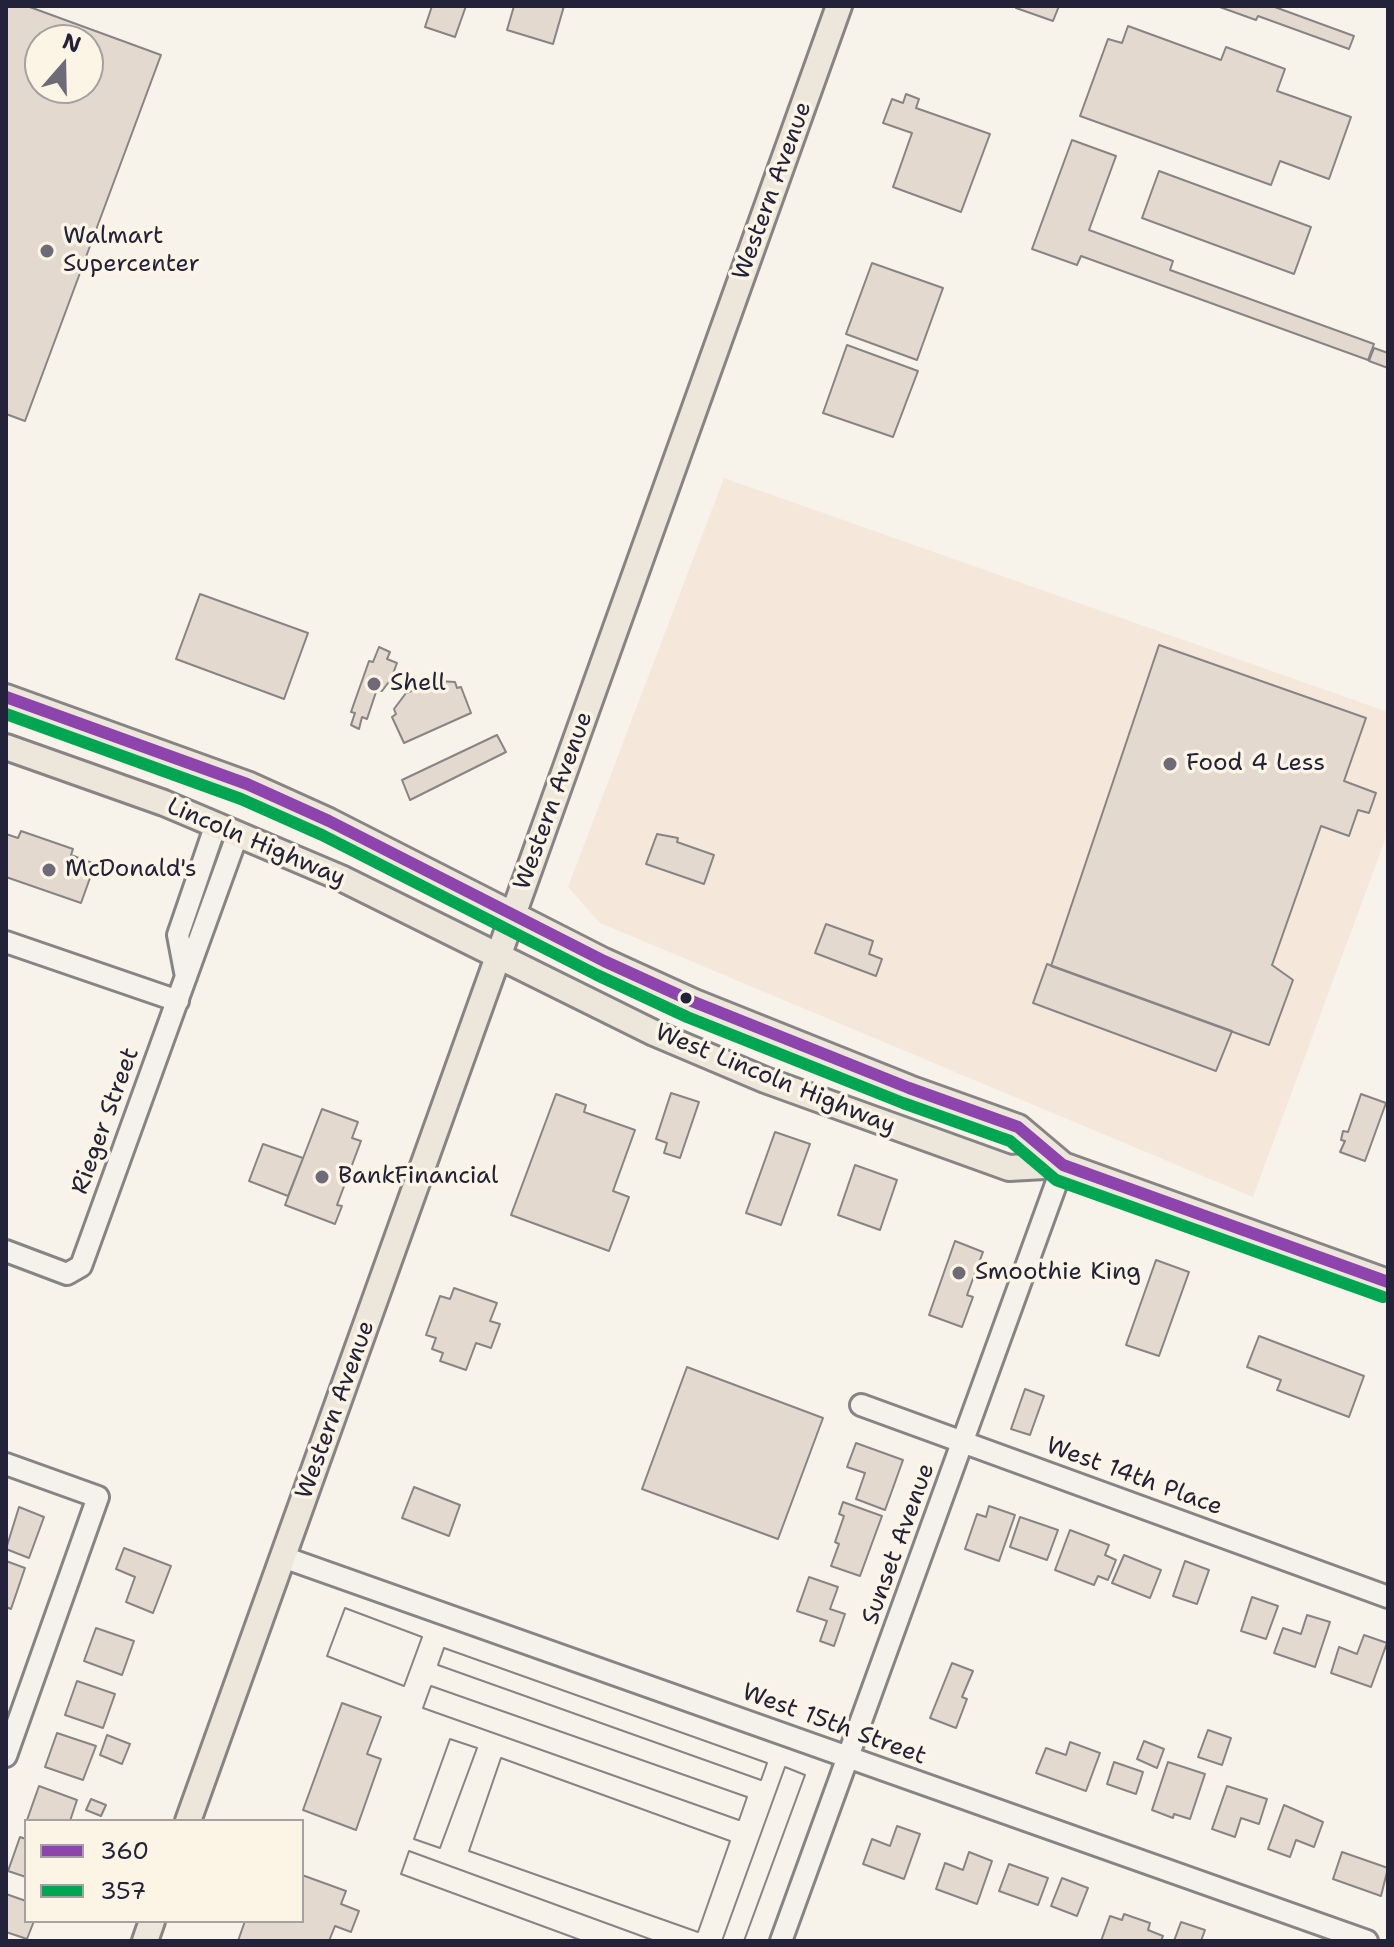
<!DOCTYPE html>
<style>
body{margin:0}
#map{position:relative;width:1394px;height:1947px;overflow:hidden;background:#f7f3ea;font-family:"Shantell Sans",sans-serif}
canvas{display:block}
.frame{position:absolute;inset:0;border:8px solid #22223b;pointer-events:none}
.legend{position:absolute;left:24px;top:1819px;width:280px;height:104px;box-sizing:border-box;background:#fcf5e5;border:2px solid #a5a1a1;margin:0;padding:10px 14px;list-style:none;font-size:24px;color:#22223b}
.legend li{display:flex;align-items:center;gap:16px;height:40px}
.legend b{width:40px;border:2px solid #a5a1a1}
.north{position:absolute;left:24px;top:24px;width:80px;height:80px;box-sizing:border-box;background:#fcf5e5;border:2px solid #a5a1a1;border-radius:50%;rotate:20deg;font-size:22px;font-weight:700;line-height:32px;text-align:center;color:#22223b}
.north::after{content:'';display:block;margin:auto;width:28px;height:36px;background:#6d6b78;clip-path:polygon(50% 0,100% 100%,50% 72%,0 100%)}
</style>
<div id="map">
<canvas width="1394" height="1947"></canvas>
<div class="frame"></div>
<ul class="legend">
<li><b style="height:10px;background:#8e44ad"></b>360</li>
<li><b style="height:10px;background:#00a651"></b>357</li>
</ul>
<div class="north">N</div>
</div>
<script>
const ctx = document.querySelector('canvas').getContext('2d');
ctx.lineJoin = 'round';
function fill(path, color) {
  ctx.fillStyle = color;
  ctx.fill(path, 'evenodd');
}
function toPath(rows) {
  const path = new Path2D();
  for (const r of rows) {
    path.moveTo(r[0], r[1]);
    for (let i = 2; i < r.length; i += 2) path.lineTo(r[i], r[i + 1]);
  }
  return path;
}
function stroke(path, color, width, dash) {
  ctx.strokeStyle = color;
  ctx.lineWidth = width;
  ctx.lineCap = dash ? 'butt' : 'round';
  ctx.setLineDash(dash || []);
  ctx.stroke(path);
}
function label(font, color, halo, rows, align = 'center') {
  ctx.font = font + ' "Shantell Sans",sans-serif';
  ctx.lineWidth = 7;
  ctx.setLineDash([]);
  ctx.textBaseline = 'middle';
  ctx.strokeStyle = halo;
  ctx.fillStyle = color;
  for (const [text, x, y, turn = 0] of rows) {
    ctx.save();
    ctx.translate(x, y);
    ctx.rotate((+turn || 0) * Math.PI / 180);
    ctx.textAlign = isNaN(turn) ? turn : align;
    if (halo) ctx.strokeText(text, 0, 0);
    ctx.fillText(text, 0, 0);
    ctx.restore();
  }
}
fill(toPath([
 [724,478,1388,712,1388,832,1253,1197,600,923,568,887]
]), '#f5e8da');
const building = toPath([
 [6,6,27,6,161,55,25,421,6,414,6,6],
 [40,40,88,40,88,88,40,88,40,40],
 [432,6,466,6,455,37,425,27,432,6],
 [514,6,564,6,553,44,507,30,514,6],
 [1017,6,1059,6,1053,21,1016,8,1017,6],
 [1217,6,1272,6,1354,36,1349,49,1258,16,1256,20,1217,6],
 [1128,26,1221,60,1226,47,1285,69,1277,91,1351,117,1329,179,1280,161,1271,185,1080,116,1108,39,1122,43,1128,26],
 [906,94,919,99,916,108,990,134,961,212,893,187,912,133,883,123,892,99,903,103,906,94],
 [1072,140,1116,156,1089,230,1173,261,1170,270,1374,344,1368,360,1081,256,1077,265,1032,249,1072,140],
 [1159,171,1311,227,1294,274,1142,218,1159,171],
 [872,263,943,288,917,360,846,334,872,263],
 [847,345,918,371,893,437,823,413,847,345],
 [1374,348,1388,353,1388,368,1369,361,1374,348],
 [200,594,308,633,284,699,176,659,200,594],
 [1159,645,1366,718,1344,781,1376,793,1369,813,1358,810,1349,836,1321,826,1272,965,1293,980,1269,1045,1051,966,1159,645],
 [379,647,390,652,387,659,397,663,391,679,382,691,377,689,367,719,362,717,359,729,351,725,355,713,351,712,369,661,373,662,379,647],
 [438,681,455,682,457,688,461,687,471,713,404,743,392,717,396,714,394,709,406,693,438,681],
 [497,735,506,752,410,800,402,780,497,735],
 [21,831,73,849,71,855,95,864,81,903,6,877,6,834,18,838,21,831],
 [657,834,678,838,677,842,714,855,704,884,646,864,657,834],
 [826,924,873,941,869,954,882,959,876,976,815,953,826,924],
 [1047,964,1232,1031,1216,1071,1033,1003,1047,964],
 [671,1093,699,1102,680,1158,664,1153,667,1143,656,1139,671,1093],
 [556,1094,586,1105,584,1112,635,1130,613,1191,629,1197,609,1251,511,1215,556,1094],
 [1361,1094,1386,1103,1365,1161,1340,1152,1345,1141,1341,1140,1343,1131,1348,1132,1361,1094],
 [322,1109,358,1122,352,1138,361,1141,337,1205,342,1206,335,1224,285,1205,322,1109],
 [775,1132,810,1144,781,1225,746,1213,775,1132],
 [263,1144,303,1158,288,1196,249,1181,263,1144],
 [855,1165,897,1180,880,1230,838,1215,855,1165],
 [955,1241,983,1252,967,1295,973,1297,962,1327,929,1315,955,1241],
 [1156,1260,1189,1272,1159,1356,1126,1345,1156,1260],
 [454,1288,497,1303,490,1321,500,1324,491,1348,476,1343,466,1370,440,1361,443,1353,432,1349,436,1338,426,1335,440,1296,450,1299,454,1288],
 [1259,1336,1364,1376,1349,1417,1277,1390,1281,1380,1247,1367,1259,1336],
 [687,1367,823,1418,778,1539,642,1489,687,1367],
 [1025,1389,1044,1396,1030,1435,1011,1429,1025,1389],
 [856,1443,903,1460,885,1510,856,1499,865,1473,847,1467,856,1443],
 [414,1487,460,1505,449,1536,402,1518,414,1487],
 [843,1502,882,1516,860,1576,831,1566,839,1544,835,1542,844,1516,839,1514,843,1502],
 [989,1506,1015,1515,999,1561,965,1549,977,1514,986,1517,989,1506],
 [19,1507,44,1517,29,1558,6,1549,19,1507],
 [1020,1517,1058,1530,1047,1560,1010,1547,1020,1517],
 [1070,1530,1109,1545,1105,1555,1116,1560,1108,1580,1098,1576,1094,1585,1055,1570,1070,1530],
 [124,1548,171,1566,153,1613,126,1602,135,1577,116,1569,124,1548],
 [1124,1555,1161,1570,1150,1598,1112,1583,1124,1555],
 [6,1561,25,1568,11,1609,6,1607,6,1561],
 [1185,1561,1209,1570,1197,1604,1173,1596,1185,1561],
 [809,1577,838,1587,830,1609,845,1614,834,1646,820,1641,827,1621,797,1611,809,1577],
 [1252,1597,1278,1606,1266,1639,1241,1631,1252,1597],
 [345,1608,422,1637,404,1686,327,1656,345,1608],
 [345,1608,422,1637,404,1686,327,1656,345,1608],
 [1307,1615,1330,1622,1315,1667,1274,1653,1283,1628,1301,1634,1307,1615],
 [96,1628,134,1641,122,1675,84,1661,96,1628],
 [1364,1635,1387,1643,1371,1687,1331,1673,1339,1647,1357,1654,1364,1635],
 [444,1648,767,1763,761,1780,438,1665,444,1648],
 [444,1648,767,1763,761,1780,438,1665,444,1648],
 [952,1663,973,1671,962,1697,967,1699,956,1728,930,1718,952,1663],
 [77,1681,115,1694,103,1728,65,1715,77,1681],
 [431,1686,747,1797,739,1820,423,1708,431,1686],
 [431,1686,747,1797,739,1820,423,1708,431,1686],
 [342,1703,381,1717,367,1754,381,1759,356,1830,303,1810,342,1703],
 [1208,1730,1231,1738,1222,1765,1198,1757,1208,1730],
 [57,1733,96,1746,83,1780,45,1767,57,1733],
 [107,1735,130,1744,122,1764,100,1755,107,1735],
 [450,1739,477,1748,440,1848,414,1839,450,1739],
 [450,1739,477,1748,440,1848,414,1839,450,1739],
 [1144,1741,1164,1749,1157,1768,1137,1759,1144,1741],
 [1070,1742,1100,1753,1086,1791,1036,1773,1046,1748,1066,1755,1070,1742],
 [501,1758,730,1841,698,1932,469,1851,501,1758],
 [501,1758,730,1841,698,1932,469,1851,501,1758],
 [1114,1762,1143,1772,1136,1794,1107,1784,1114,1762],
 [1168,1762,1205,1774,1190,1819,1174,1814,1173,1818,1152,1810,1168,1762],
 [785,1767,805,1775,744,1941,722,1941,785,1767],
 [785,1767,805,1775,744,1941,722,1941,785,1767],
 [39,1786,77,1800,70,1821,27,1820,39,1786],
 [1227,1786,1267,1799,1259,1824,1241,1818,1235,1837,1212,1829,1227,1786],
 [91,1799,106,1805,101,1816,86,1810,91,1799],
 [1284,1805,1323,1822,1314,1847,1296,1840,1290,1857,1268,1849,1284,1805],
 [897,1826,920,1834,904,1879,863,1864,872,1839,890,1846,897,1826],
 [20,1837,26,1839,26,1877,8,1871,20,1837],
 [409,1851,655,1941,583,1941,401,1874,409,1851],
 [409,1851,655,1941,583,1941,401,1874,409,1851],
 [969,1852,992,1861,977,1904,936,1889,945,1863,963,1870,969,1852],
 [1342,1852,1388,1868,1381,1896,1333,1879,1342,1852],
 [1009,1864,1048,1878,1038,1905,999,1891,1009,1864],
 [302,1875,346,1891,341,1904,359,1911,351,1932,335,1926,329,1941,238,1941,245,1921,302,1921,302,1875],
 [1062,1878,1088,1888,1077,1916,1051,1906,1062,1878],
 [6,1894,26,1901,26,1921,34,1921,27,1939,6,1932,6,1894],
 [1124,1914,1150,1923,1148,1930,1163,1936,1161,1941,1101,1941,1110,1916,1122,1920,1124,1914],
 [1181,1922,1205,1930,1201,1941,1174,1941,1181,1922]
]);
fill(building, '#e4d9cf');
stroke(building, '#868485', 2);
const minor = toPath([
 [6,942,178,1001],
 [186,977,178,935,216,824],
 [6,1251,67,1274,81,1266,238,833],
 [861,1405,1388,1597],
 [6,1464,98,1497,6,1756],
 [283,1557,1367,1941],
 [781,1941,1063,1165]
]);
const major = toPath([
 [6,697,247,784,329,821,604,961,694,1002,909,1088,1018,1127,1063,1165,1388,1282],
 [6,747,164,803,341,878,654,1033,765,1080,1009,1168,1063,1165],
 [188,1821,839,6],
 [145,1941,152,1921]
]);
stroke(minor, '#868485', 26);
stroke(major, '#868485', 30);
stroke(minor, '#f5f2ec', 20);
stroke(major, '#ece7da', 24);
stroke(toPath([
 [6,697,247,784,329,821,604,961,694,1002,909,1088,1018,1127,1063,1165,1388,1282]
]), '#8e44ad', 12);
stroke(toPath([
 [6,714,241,799,322,835,597,975,687,1017,903,1103,1010,1141,1056,1180,1383,1297]
]), '#00a651', 12);
for (const [x, y, r, color] of [
 [47,251,8,"#6d6b78"],
 [374,684,8,"#6d6b78"],
 [1170,764,8,"#6d6b78"],
 [49,870,8,"#6d6b78"],
 [686,998,7,"#22223b"],
 [322,1177,8,"#6d6b78"],
 [959,1273,8,"#6d6b78"]
]) {
  const dot = new Path2D();
  dot.arc(x, y, r, 0, 2 * Math.PI);
  ctx.fillStyle = color;
  ctx.fill(dot);
  stroke(dot, '#fcf5e5', 3);
}
label('24px', '#22223b', '#fcf5e5', [
 ["Western Avenue",773,191,-70],
 ["Western Avenue",554,801,-70],
 ["Lincoln Highway",256,843,23],
 ["West Lincoln Highway",775,1080,22],
 ["Rieger Street",106,1121,-70],
 ["Western Avenue",336,1410,-70],
 ["West 14th Place",1134,1477,20],
 ["Sunset Avenue",899,1544,-70],
 ["West 15th Street",834,1725,20]
]);
label('24px', '#22223b', '#fcf5e5', [
 ["Walmart",63,237],
 ["Supercenter",63,265],
 ["Shell",390,684],
 ["Food 4 Less",1186,764],
 ["McDonald's",65,870],
 ["BankFinancial",338,1177],
 ["Smoothie King",975,1273]
], 'left');
</script>
